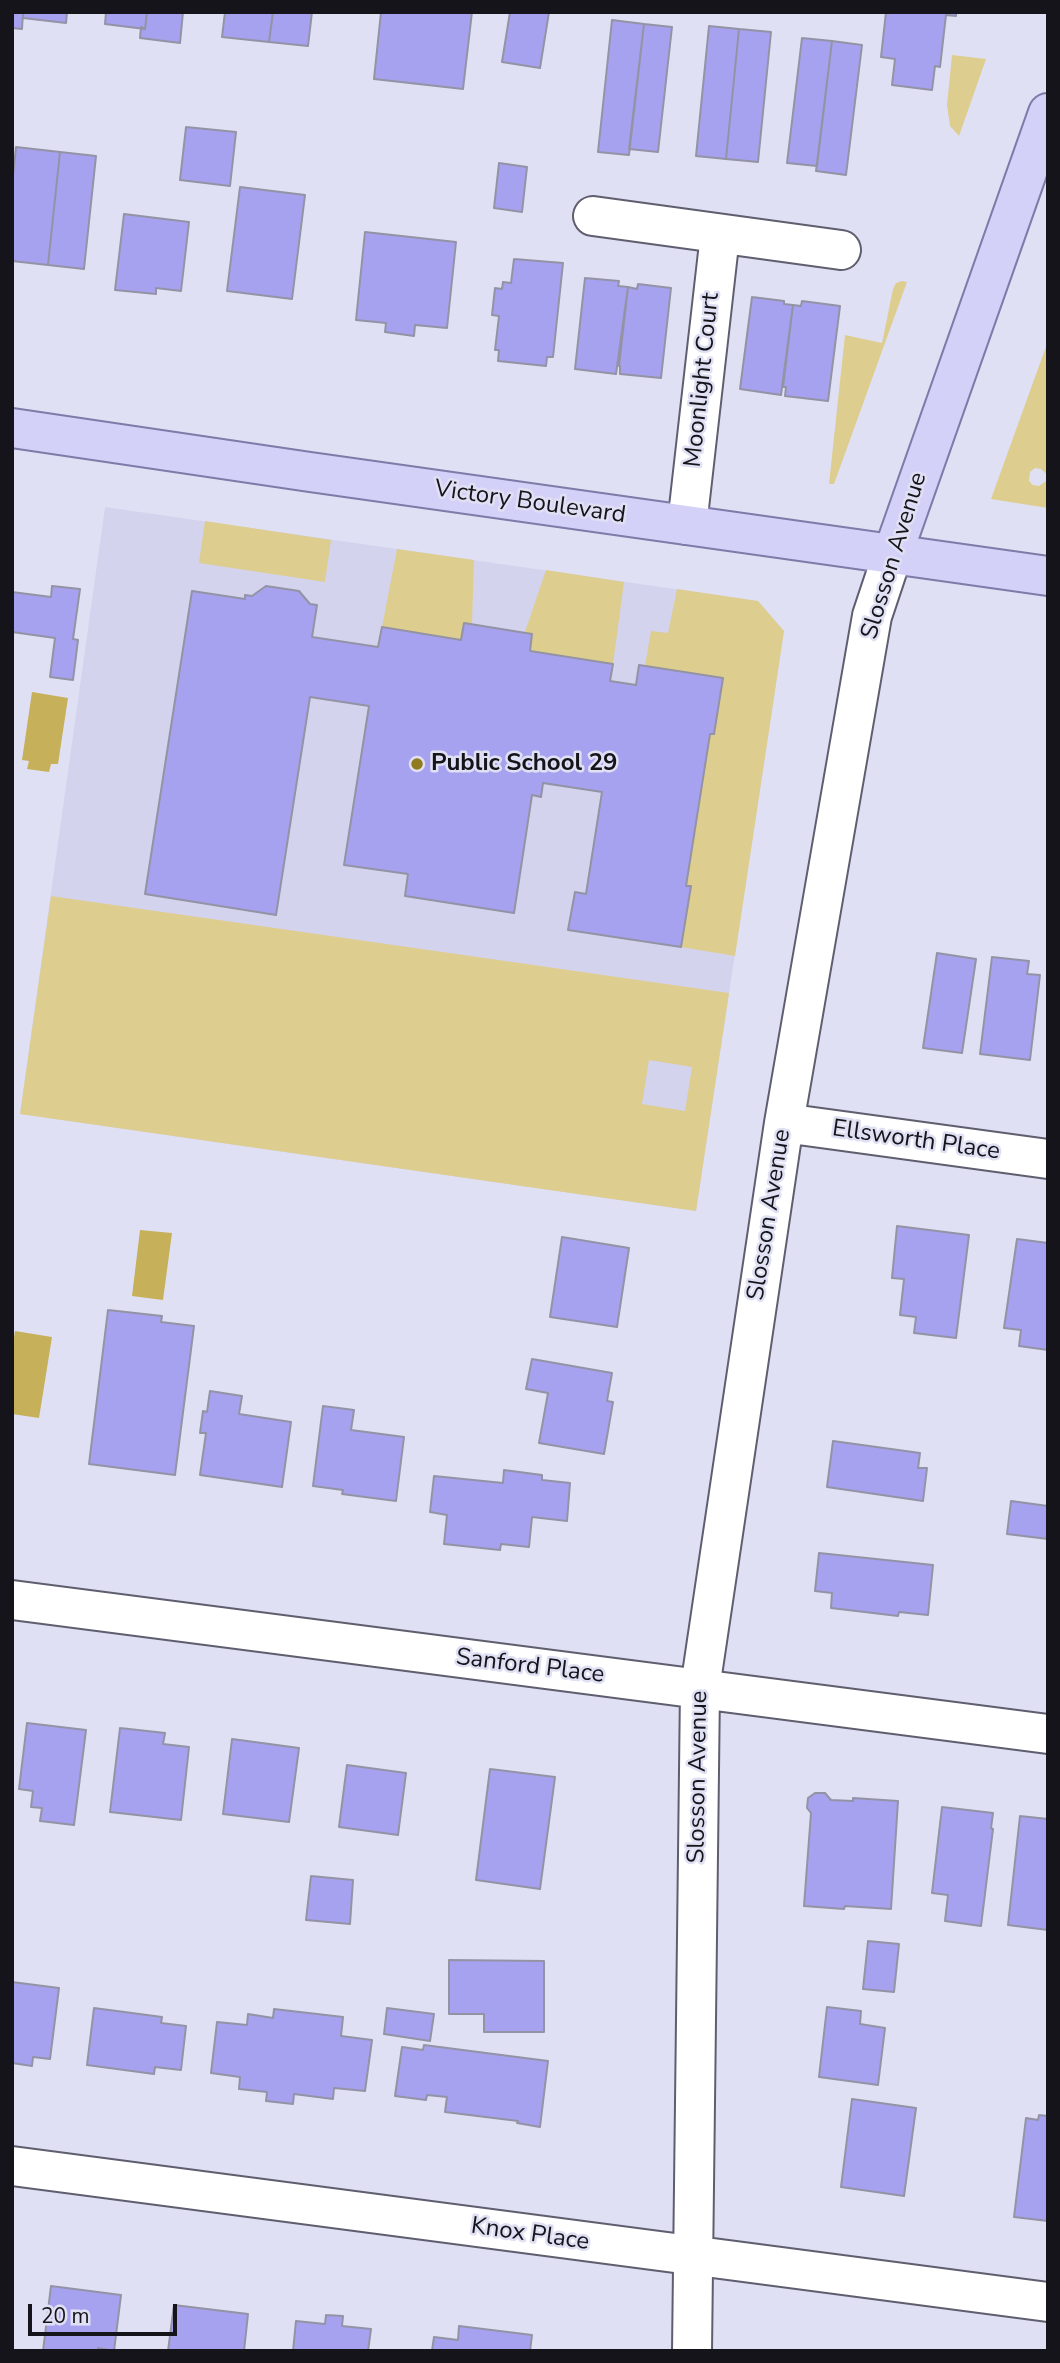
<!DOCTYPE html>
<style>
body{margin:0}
#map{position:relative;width:1060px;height:2363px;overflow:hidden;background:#e0e0f4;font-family:"Nunito Sans",sans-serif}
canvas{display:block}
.frame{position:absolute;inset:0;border:14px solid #14141a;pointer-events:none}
.scale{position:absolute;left:28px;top:2304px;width:149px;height:32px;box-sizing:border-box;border:4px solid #14141a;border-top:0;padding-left:9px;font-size:21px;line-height:24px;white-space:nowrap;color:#14141a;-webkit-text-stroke:5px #e0e0f4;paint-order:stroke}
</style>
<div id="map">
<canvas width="1060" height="2363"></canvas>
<div class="frame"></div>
<div class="scale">20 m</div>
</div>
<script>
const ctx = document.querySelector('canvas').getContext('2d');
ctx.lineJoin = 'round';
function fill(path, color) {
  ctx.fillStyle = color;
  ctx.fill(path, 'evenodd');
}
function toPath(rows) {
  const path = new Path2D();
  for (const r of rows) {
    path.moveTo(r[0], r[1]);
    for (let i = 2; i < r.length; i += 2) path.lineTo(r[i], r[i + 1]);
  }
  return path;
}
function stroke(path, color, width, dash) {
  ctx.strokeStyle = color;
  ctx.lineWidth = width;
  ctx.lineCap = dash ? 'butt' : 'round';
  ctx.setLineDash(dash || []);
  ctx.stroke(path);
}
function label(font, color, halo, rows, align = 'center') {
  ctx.font = font + ' "Nunito Sans",sans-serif';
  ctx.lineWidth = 5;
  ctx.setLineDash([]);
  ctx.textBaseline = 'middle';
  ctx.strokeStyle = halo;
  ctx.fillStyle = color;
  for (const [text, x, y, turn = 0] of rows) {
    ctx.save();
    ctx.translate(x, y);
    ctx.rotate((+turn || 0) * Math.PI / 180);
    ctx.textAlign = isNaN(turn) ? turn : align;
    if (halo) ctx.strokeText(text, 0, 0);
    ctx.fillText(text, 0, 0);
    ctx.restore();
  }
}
fill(toPath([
 [105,507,758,601,784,631,696,1211,20,1114]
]), '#d3d3ee');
fill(toPath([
 [952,55,986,59,959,136,950,126,947,105],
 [902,281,907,282,834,484,829,484,845,335,882,343,893,289,896,283],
 [1048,341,1048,508,991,499],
 [1035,468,1041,469,1047,475,1046,481,1039,486,1033,485,1029,481,1030,472],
 [205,521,331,540,325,582,199,563],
 [397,549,474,560,472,624,461,640,382,627],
 [546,570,624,582,613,664,530,651,532,635,525,632],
 [677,589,758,601,784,631,735,956,681,947,691,887,686,886,710,734,714,733,723,678,645,666,651,631,668,633],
 [51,896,729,993,696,1211,20,1114],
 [649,1060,692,1067,685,1111,642,1104]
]), '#ddcd8f');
fill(toPath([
 [32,692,68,698,58,764,51,764,49,772,27,769,29,761,22,760],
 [140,1230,172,1233,163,1300,132,1296],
 [15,1331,52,1337,39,1418,12,1414,12,1349]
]), '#c6b05a');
const building = toPath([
 [12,12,23,12,22,29,12,28,12,12],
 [23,12,67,12,66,23,23,18,23,12],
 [106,12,147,12,145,29,105,24,106,12],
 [147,12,183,12,180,43,140,38,141,27,145,29,147,12],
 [225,12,273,12,269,42,222,37,225,12],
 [273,12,312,12,308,46,269,42,273,12],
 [381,12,472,12,463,89,374,79,381,12],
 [510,12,549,12,540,68,502,62,510,12],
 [886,12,956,12,956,16,946,15,940,67,935,66,932,90,892,85,895,59,881,57,886,12],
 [612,20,644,24,629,155,598,152,612,20],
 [644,24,672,27,658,152,629,149,644,24],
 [709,26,739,29,726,159,696,156,709,26],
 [739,29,771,32,758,162,726,159,739,29],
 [802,38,832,41,817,166,787,163,802,38],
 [832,41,862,45,846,175,816,171,832,41],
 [186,127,236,132,230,186,180,180,186,127],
 [16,147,60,152,48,265,12,261,12,185,16,147],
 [60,152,96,156,84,269,48,265,60,152],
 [499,163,527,167,522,212,494,208,499,163],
 [240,187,305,195,292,299,227,291,240,187],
 [124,214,189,222,181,291,156,288,156,294,115,290,124,214],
 [365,232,456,242,447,328,415,325,414,336,385,332,386,323,356,320,365,232],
 [514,259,563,263,553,357,547,357,546,366,498,361,499,350,495,350,499,316,492,315,495,288,502,289,503,282,511,283,514,259],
 [585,278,619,281,618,286,628,287,616,374,575,369,585,278],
 [638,284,671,288,661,378,620,374,620,366,619,366,628,287,637,289,638,284],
 [752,297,784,301,784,304,793,305,781,395,740,389,752,297],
 [802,301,840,306,828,401,785,396,786,387,783,387,793,305,801,306,802,301],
 [52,586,80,589,73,639,78,640,73,680,50,677,55,638,12,632,12,592,51,597,52,586],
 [266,586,299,591,310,604,317,605,312,637,378,647,382,627,461,640,464,623,532,634,530,651,613,664,610,681,636,685,639,665,723,678,714,734,710,734,686,886,691,886,681,947,568,930,575,892,586,894,602,792,543,783,541,797,532,795,514,913,405,896,408,874,344,865,369,706,310,697,276,915,145,894,192,591,245,599,245,595,252,596,266,586],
 [937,953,976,959,962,1053,923,1048,937,953],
 [992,957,1029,961,1027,974,1040,975,1030,1060,980,1054,992,957],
 [897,1226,969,1235,956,1338,914,1333,916,1317,900,1315,904,1279,892,1278,897,1226],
 [562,1237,629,1248,617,1327,550,1317,562,1237],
 [1017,1239,1048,1243,1048,1350,1019,1346,1021,1330,1004,1328,1017,1239],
 [108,1310,162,1316,161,1322,194,1326,175,1475,89,1464,108,1310],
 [532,1359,612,1373,607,1401,613,1402,604,1454,539,1443,548,1393,526,1389,532,1359],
 [210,1391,242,1396,239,1414,291,1422,282,1487,200,1475,206,1433,200,1433,203,1411,207,1412,210,1391],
 [323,1406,354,1410,351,1430,404,1437,396,1501,342,1494,343,1490,313,1486,323,1406],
 [833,1441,920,1453,918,1468,927,1468,923,1501,827,1487,833,1441],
 [504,1470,542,1475,542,1480,570,1483,567,1521,532,1517,529,1547,501,1544,500,1550,444,1544,447,1515,430,1512,434,1476,503,1483,504,1470],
 [1011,1501,1048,1506,1048,1539,1007,1534,1011,1501],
 [819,1553,933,1565,928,1615,899,1612,898,1616,831,1608,832,1593,815,1591,819,1553],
 [27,1723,86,1730,74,1825,40,1821,42,1808,31,1807,33,1791,19,1789,27,1723],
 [120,1728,165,1733,163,1744,189,1747,181,1820,110,1812,120,1728],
 [232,1739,299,1748,289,1822,223,1814,232,1739],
 [347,1765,406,1773,398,1835,339,1827,347,1765],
 [490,1769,555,1777,540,1889,476,1880,490,1769],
 [815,1793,825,1793,831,1800,853,1801,853,1798,898,1801,891,1909,845,1906,844,1909,804,1906,811,1813,807,1808,808,1798,815,1793],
 [942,1807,993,1813,991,1828,993,1829,981,1926,945,1921,948,1895,932,1893,942,1807],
 [1020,1816,1048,1819,1048,1930,1008,1925,1020,1816],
 [311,1876,353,1880,350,1924,306,1920,311,1876],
 [868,1941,899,1944,894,1992,863,1989,868,1941],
 [449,1960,544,1961,544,2032,484,2032,484,2014,449,2014,449,1960],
 [12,1982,59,1988,50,2059,33,2057,32,2066,12,2063,12,1982],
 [827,2007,861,2011,860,2024,885,2028,878,2085,819,2077,827,2007],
 [94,2008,162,2017,161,2023,186,2026,181,2070,155,2067,154,2074,87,2065,94,2008],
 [387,2008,434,2014,430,2041,384,2034,387,2008],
 [274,2009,343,2017,341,2036,372,2040,365,2091,334,2088,333,2099,294,2094,293,2104,266,2101,267,2092,239,2089,240,2077,211,2073,217,2022,247,2025,248,2014,273,2018,274,2009],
 [424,2045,548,2061,540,2127,517,2123,518,2121,445,2112,447,2097,427,2095,426,2100,395,2096,402,2047,423,2050,424,2045],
 [852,2099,916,2108,904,2196,841,2187,852,2099],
 [1039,2115,1048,2116,1048,2221,1014,2217,1026,2118,1038,2120,1039,2115],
 [51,2286,121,2295,114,2351,98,2348,98,2351,43,2351,51,2286],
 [174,2305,248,2314,244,2351,168,2351,174,2305],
 [326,2315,343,2316,342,2326,371,2329,368,2351,293,2351,296,2321,325,2324,326,2315],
 [459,2326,532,2335,530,2351,432,2351,434,2337,458,2340,459,2326]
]);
fill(building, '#a7a2ef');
stroke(building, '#9393a5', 2);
const minor = toPath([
 [593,216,841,250],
 [687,525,720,235],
 [784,1123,1048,1159],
 [12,1600,1048,1734],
 [12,2166,1048,2302],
 [692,2351,700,1688,784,1123,872,616,893,553]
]);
const major = toPath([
 [12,428,310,472,1048,576],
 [893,553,1048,113]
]);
stroke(minor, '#5f5e6f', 42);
stroke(major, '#7d7ba8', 42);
stroke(minor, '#fff', 38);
stroke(major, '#d3d1f8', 38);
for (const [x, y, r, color] of [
 [417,764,7,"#907b21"]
]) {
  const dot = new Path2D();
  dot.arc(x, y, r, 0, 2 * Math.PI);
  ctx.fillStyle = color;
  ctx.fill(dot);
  stroke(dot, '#e0e0f4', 2.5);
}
label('24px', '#14141a', '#e0e0f4', [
 ["Moonlight Court",703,380,-84],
 ["Victory Boulevard",530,503,8],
 ["Slosson Avenue",895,556,-73],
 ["Ellsworth Place",916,1141,8],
 ["Slosson Avenue",770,1215,-81],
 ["Sanford Place",530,1667,7],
 ["Slosson Avenue",699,1777,-89],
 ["Knox Place",530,2235,8]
]);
label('bold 24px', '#14141a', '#e0e0f4', [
 ["Public School 29",431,764]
], 'left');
</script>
